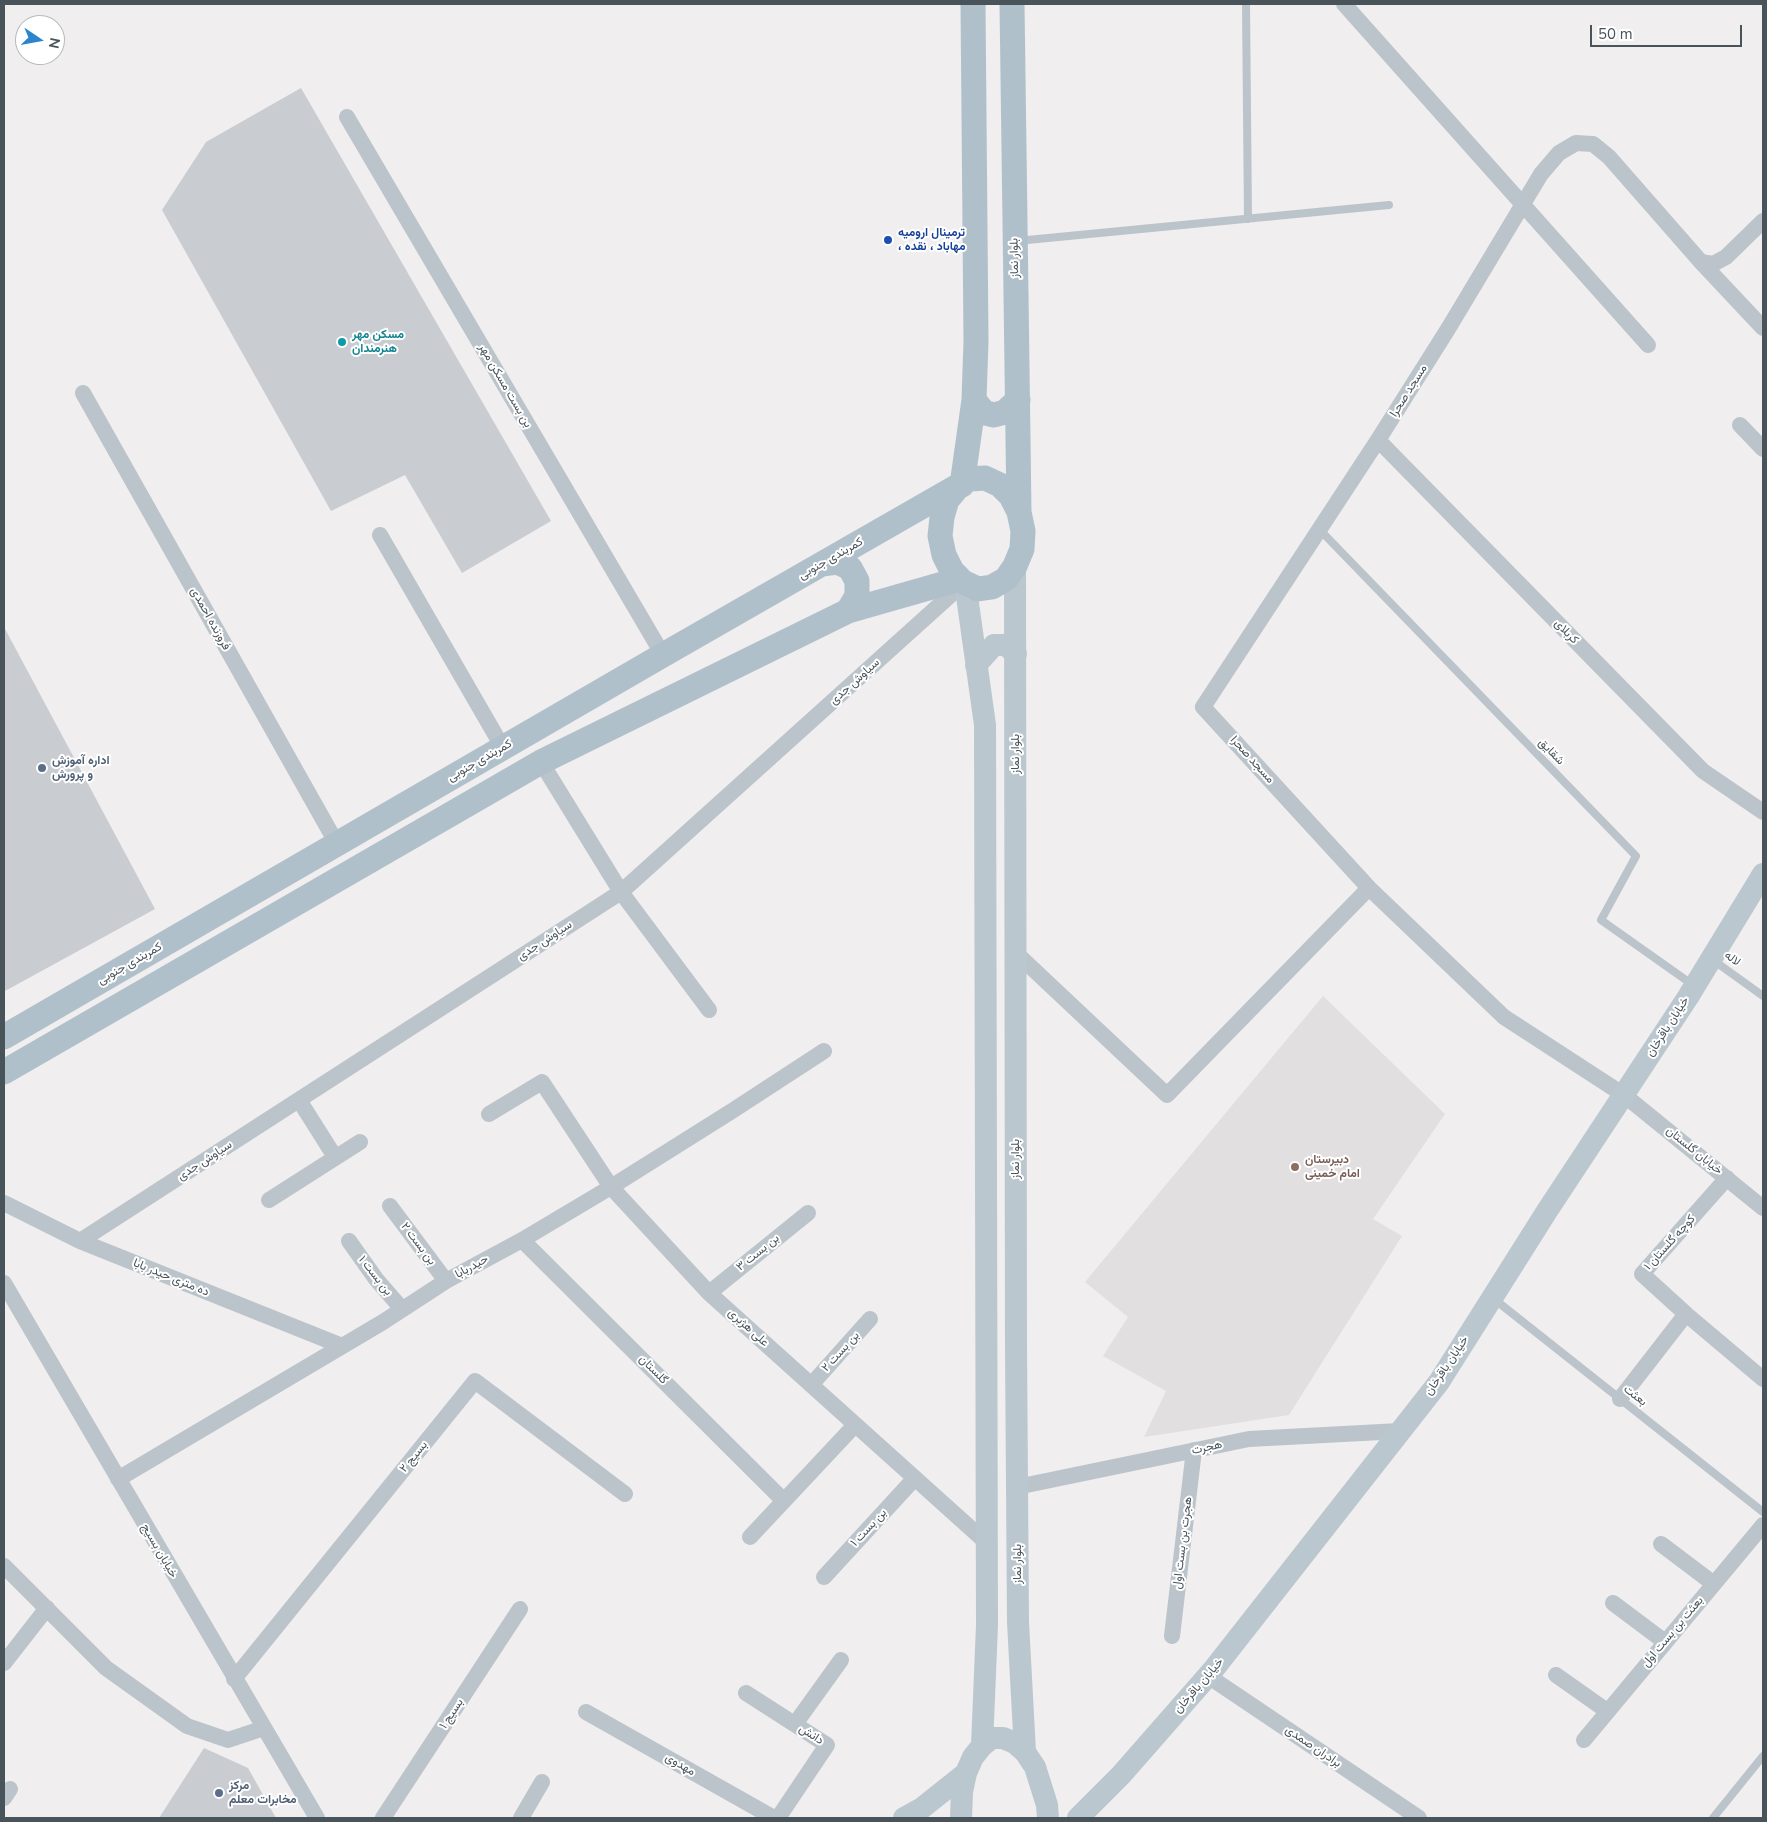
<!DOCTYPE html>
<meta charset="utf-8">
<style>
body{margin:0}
#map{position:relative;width:1767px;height:1822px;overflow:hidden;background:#f0eeee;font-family:"Nunito Sans",sans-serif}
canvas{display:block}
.frame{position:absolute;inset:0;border:5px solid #48535a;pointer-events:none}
.north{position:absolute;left:15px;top:15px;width:50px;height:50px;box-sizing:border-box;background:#fff;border:1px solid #b6babd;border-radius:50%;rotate:102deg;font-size:14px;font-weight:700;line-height:20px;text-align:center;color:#48535a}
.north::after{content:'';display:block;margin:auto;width:18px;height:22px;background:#2a85ce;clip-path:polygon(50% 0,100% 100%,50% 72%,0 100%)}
.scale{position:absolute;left:1590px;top:25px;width:152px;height:22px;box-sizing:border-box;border:2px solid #48535a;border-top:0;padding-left:6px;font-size:15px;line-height:18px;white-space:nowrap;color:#48535a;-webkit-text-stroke:4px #fff;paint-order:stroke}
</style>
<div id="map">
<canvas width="1767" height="1822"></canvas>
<div class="frame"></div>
<div class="north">N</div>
<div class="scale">50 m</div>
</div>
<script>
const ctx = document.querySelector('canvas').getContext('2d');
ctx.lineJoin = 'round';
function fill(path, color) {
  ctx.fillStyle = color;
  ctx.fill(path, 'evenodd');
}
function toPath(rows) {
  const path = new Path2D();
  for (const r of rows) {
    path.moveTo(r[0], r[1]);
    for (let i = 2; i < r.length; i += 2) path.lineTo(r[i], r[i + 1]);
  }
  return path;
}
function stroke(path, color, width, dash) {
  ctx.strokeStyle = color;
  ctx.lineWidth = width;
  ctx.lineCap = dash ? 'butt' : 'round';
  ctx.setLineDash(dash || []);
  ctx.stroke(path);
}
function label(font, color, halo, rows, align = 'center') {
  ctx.font = font + ' "Nunito Sans",Vazirmatn,sans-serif';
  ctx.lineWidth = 4;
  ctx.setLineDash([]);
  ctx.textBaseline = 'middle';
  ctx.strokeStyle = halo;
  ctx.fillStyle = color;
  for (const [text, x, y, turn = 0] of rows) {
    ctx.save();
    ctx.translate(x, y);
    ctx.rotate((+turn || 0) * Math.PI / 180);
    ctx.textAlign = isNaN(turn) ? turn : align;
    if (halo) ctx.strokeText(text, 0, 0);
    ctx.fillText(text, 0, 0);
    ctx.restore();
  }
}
fill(toPath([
 [1323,996,1445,1114,1373,1219,1402,1236,1289,1415,1144,1437,1166,1391,1103,1356,1128,1317,1085,1282]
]), '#e1dfe0');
fill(toPath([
 [301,88,551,521,462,573,405,475,331,511,162,210,206,142],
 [4,627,155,909,5,991,4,989],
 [204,1748,248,1768,276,1818,159,1818]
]), '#c9ccd0');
stroke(toPath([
 [1246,4,1248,219],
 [1017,241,1389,205],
 [1319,529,1636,856,1601,920,1693,985],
 [1713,960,1763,996],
 [1494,1299,1763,1512],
 [1713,1818,1763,1756]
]), '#bbc4ca', 8);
stroke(toPath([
 [1344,4,1648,345],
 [347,117,663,655],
 [1701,262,1763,328],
 [83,393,337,844],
 [1740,425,1763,449],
 [1378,440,1703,771,1763,812],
 [380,535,503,748],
 [541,762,621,892,709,1010],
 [1369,888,1504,1017,1624,1095,1763,1208],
 [1016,953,1167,1095,1369,888,1203,707,1378,440,1448,329,1541,174,1559,153,1576,143,1593,144,1609,157,1701,262,1713,264,1726,257,1763,221],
 [299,1100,335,1157],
 [489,1114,542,1082,611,1187,709,1293,987,1543],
 [269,1200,360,1142],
 [4,1203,80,1241,342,1346],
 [390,1206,446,1281],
 [522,1240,784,1501],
 [80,1241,621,892,965,582],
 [349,1241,376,1279,402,1309],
 [4,1283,317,1818],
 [709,1293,808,1213],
 [1686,1314,1763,1379],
 [811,1385,870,1319],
 [1620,1399,1686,1314,1642,1274,1727,1178],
 [118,1479,383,1322,446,1281,522,1240,611,1187,732,1111,824,1051],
 [1017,1487,1249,1439,1400,1431],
 [750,1537,855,1425],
 [1661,1544,1714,1584],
 [4,1566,106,1668,187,1726,228,1740,264,1728],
 [824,1577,915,1478],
 [1613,1603,1665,1642],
 [1172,1636,1194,1450],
 [4,1663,47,1608],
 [1556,1675,1607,1711],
 [1208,1676,1419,1818],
 [234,1679,475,1381,625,1494],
 [746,1693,827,1745,778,1818],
 [586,1712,774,1818],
 [795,1724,841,1660],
 [1584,1740,1763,1525],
 [4,1798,10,1789],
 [383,1818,520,1609],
 [521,1818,542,1782]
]), '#bbc4ca', 16);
stroke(toPath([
 [1015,566,1016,1347,1018,1622,1025,1752],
 [965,582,985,725,987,1625,982,1746],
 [976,665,994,645,1006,645,1016,654],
 [904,1818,922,1808,966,1773],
 [961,1818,962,1792,966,1773,973,1757,982,1746,992,1738,1003,1738,1015,1743,1025,1752,1035,1767,1047,1805,1048,1818],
 [1078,1818,1121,1775,1213,1670,1439,1382,1547,1211,1688,997,1763,874]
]), '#bbc7ce', 22);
stroke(toPath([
 [1012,4,1019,512],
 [974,400,981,409,986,413,994,415,1005,412,1018,400],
 [962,485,974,400,976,341,973,4],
 [822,564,837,562,850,568,857,581,857,596,848,611],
 [4,1037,663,655,970,479,985,478,1000,485,1011,496,1019,512,1023,531,1022,549,1015,566,1006,579,992,587,978,589,963,582,952,571,944,555,940,536,942,517,947,500,958,487],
 [4,1072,541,762,848,611,960,579]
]), '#b0c0ca', 25);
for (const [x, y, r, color] of [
 [888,240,5,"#1a4fb4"],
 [342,342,5,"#0f9aa8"],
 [42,768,5,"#5c6f8a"],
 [1295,1167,5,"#8d6e63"],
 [219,1793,5,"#5c6f8a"]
]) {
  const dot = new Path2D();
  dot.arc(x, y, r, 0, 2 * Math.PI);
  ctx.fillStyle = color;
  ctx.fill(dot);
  stroke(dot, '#fff', 2);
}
label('bold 12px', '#164399', '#fff', [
 ["ترمینال ارومیه",898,233],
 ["، مهاباد ، نقده",898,247]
], 'left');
label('12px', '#48535a', '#fff', [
 ["بلوار نماز",1015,258,-91],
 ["بن بست مسکن مهر",505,386,60],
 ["مسجد صحرا",1409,391,-58],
 ["کمربندی جنوبی",831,559,-30],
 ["فروزنده احمدی",210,619,61],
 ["کربلای",1566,632,46],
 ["سیاوش جدی",855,682,-42],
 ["شقایق",1551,752,46],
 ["بلوار نماز",1016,754,-90],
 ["مسجد صحرا",1252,760,48],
 ["کمربندی جنوبی",480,761,-30],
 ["سیاوش جدی",545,941,-33],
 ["لاله",1732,959,36],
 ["کمربندی جنوبی",130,964,-30],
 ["خیابان باقرخان",1668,1027,-57],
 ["خیابان گلستان",1694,1151,39],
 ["بلوار نماز",1016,1159,-90],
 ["سیاوش جدی",205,1161,-33],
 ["کوچه گلستان ۱",1670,1243,-48],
 ["بن بست ۲",418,1244,53],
 ["بن بست ۳",758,1253,-39],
 ["حیدربابا",472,1267,-29],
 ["بن بست ۱",375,1276,52],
 ["ده متری حیدر بابا",171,1278,22],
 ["علی هژبری",748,1328,42],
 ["بن بست ۲",841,1352,-48],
 ["خیابان باقرخان",1447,1366,-56],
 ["گلستان",653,1370,45],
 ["بعثت",1635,1396,38],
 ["هجرت",1207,1448,-12],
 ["بسیج ۲",414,1457,-51],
 ["بن بست ۱",869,1528,-47],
 ["هجرت بن بست اول",1183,1543,-83],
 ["خیابان بسیج",159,1551,60],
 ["بلوار نماز",1018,1564,-90],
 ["بعثت بن بست اول",1673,1632,-50],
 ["خیابان باقرخان",1199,1686,-49],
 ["بسیج ۱",452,1714,-57],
 ["دانش",811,1735,33],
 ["برادران صمدی",1313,1747,34],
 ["مهدوی",680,1765,30]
]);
label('bold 12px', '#0d838f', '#fff', [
 ["مسکن مهر",352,335],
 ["هنرمندان",352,349]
], 'left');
label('bold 12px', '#4e5e75', '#fff', [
 ["اداره آموزش",52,761],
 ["و پرورش",52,775],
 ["مرکز",229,1786],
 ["مخابرات معلم",229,1800]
], 'left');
label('bold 12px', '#785e54', '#fff', [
 ["دبیرستان",1305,1160],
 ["امام خمینی",1305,1174]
], 'left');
</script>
